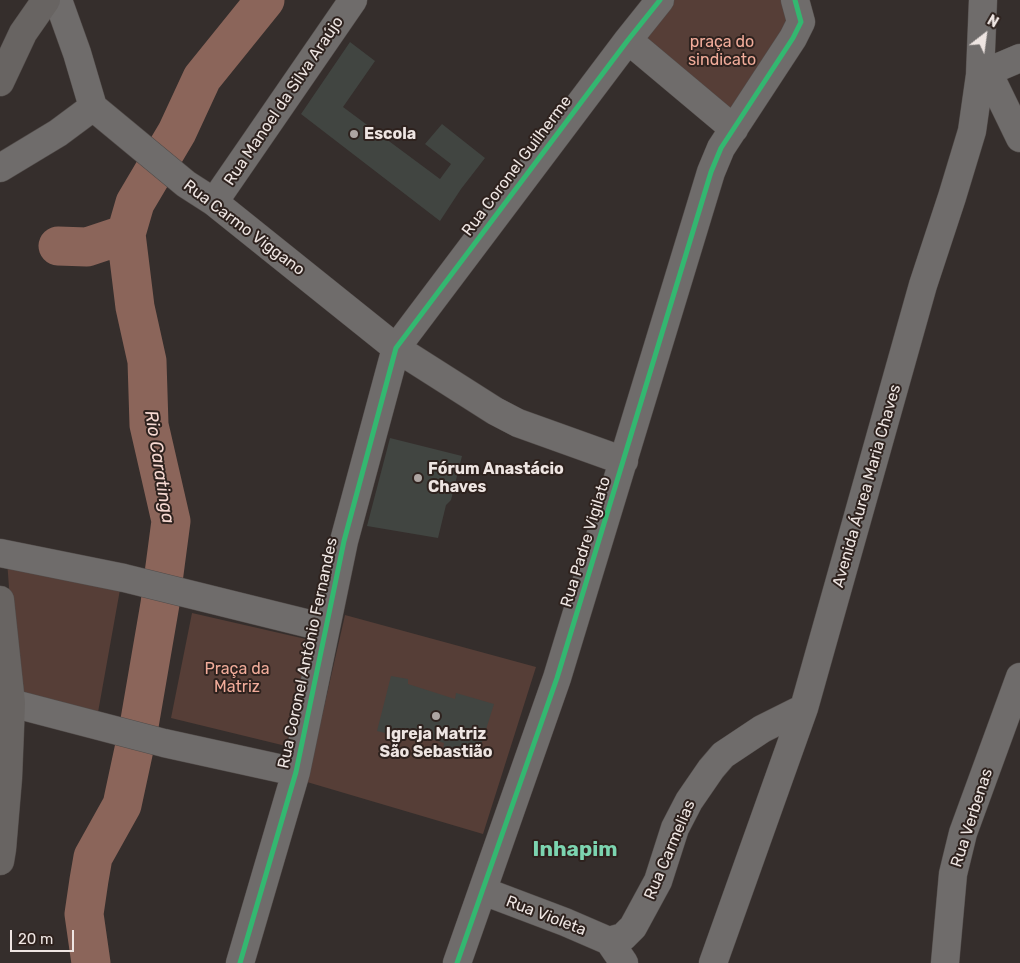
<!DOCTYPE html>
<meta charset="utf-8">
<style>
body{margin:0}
#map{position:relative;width:1020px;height:963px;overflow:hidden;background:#352e2c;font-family:Rubik,sans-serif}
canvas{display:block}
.north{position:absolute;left:960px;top:10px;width:50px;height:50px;-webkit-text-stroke:4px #2e221e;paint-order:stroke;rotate:30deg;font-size:14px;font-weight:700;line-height:20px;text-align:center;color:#eee5e2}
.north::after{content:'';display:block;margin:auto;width:18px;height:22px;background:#eee5e2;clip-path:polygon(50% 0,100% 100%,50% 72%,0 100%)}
.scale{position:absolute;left:10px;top:930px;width:64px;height:22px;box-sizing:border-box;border:2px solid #eee5e2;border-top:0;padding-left:6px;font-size:15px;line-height:18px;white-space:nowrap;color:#eee5e2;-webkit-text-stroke:4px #2e221e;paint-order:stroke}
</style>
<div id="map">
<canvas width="1020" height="963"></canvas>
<div class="north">N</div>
<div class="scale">20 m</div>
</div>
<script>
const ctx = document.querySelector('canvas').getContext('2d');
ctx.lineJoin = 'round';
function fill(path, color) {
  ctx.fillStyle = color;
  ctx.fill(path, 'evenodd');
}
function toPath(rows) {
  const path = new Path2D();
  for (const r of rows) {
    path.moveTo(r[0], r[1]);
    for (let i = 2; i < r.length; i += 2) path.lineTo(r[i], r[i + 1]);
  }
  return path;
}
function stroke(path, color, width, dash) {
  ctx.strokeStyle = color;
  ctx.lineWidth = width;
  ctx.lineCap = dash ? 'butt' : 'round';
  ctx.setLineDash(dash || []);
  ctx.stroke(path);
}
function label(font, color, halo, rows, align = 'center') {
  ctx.font = font + ' Rubik,sans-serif';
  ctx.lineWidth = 4;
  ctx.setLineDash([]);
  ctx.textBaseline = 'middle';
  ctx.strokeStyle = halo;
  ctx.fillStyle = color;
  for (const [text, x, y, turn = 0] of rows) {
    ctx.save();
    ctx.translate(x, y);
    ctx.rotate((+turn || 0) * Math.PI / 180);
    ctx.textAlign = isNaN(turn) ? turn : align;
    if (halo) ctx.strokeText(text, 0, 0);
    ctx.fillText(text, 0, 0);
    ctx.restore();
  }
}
fill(toPath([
 [660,0,795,0,798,9,734,129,628,40],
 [7,560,121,584,97,718,17,698],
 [192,613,310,640,286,746,171,718],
 [345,615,536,667,483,834,307,782]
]), '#563e37');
stroke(toPath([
 [58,246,87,247,126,234],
 [91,963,84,914,89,880,93,857,122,805,139,726,160,604,171,521,149,425,147,361,135,307,126,234,135,203,177,132,202,78,265,0]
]), '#8b655a', 39);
fill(toPath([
 [350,42,375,61,343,107,440,179,451,164,425,144,442,124,485,158,461,189,440,221,301,114],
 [390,438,462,456,451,500,446,505,438,538,367,526],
 [391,676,408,679,408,684,455,699,456,693,494,704,477,758,443,750,444,743,396,728,393,735,377,731]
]), '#414541');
const minor = toPath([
 [58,0,77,53,93,107],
 [628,40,734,129],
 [988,72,1020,138],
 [980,75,1020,58],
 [93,107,186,184,214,202,396,348,495,411,518,423,624,461],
 [0,168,58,133,93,107],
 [214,202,353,0],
 [0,553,124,578,326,628],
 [11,703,164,743,296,772],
 [483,891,565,922,609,941],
 [609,941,623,937,633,927,658,881,675,828,689,801,711,769,723,755,762,729,804,708],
 [609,941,624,963],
 [240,963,296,772,344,541,396,348,628,40,660,0],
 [457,963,557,678,711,172,721,148,793,38,801,22,795,0],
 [713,963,804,708,923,285,952,197,972,131,980,75,983,0],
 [945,963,953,874,963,833,1020,677]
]);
const major = toPath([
 [0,82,23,33,46,0],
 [0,600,11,703,8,778,2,849,0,861]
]);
stroke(minor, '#524c4a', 29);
stroke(major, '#524c4a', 29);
stroke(minor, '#6f6c6b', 28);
stroke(major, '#686462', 28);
stroke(toPath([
 [240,963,296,772,344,541,396,348,628,40,660,0],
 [457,963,557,678,711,172,721,148,793,38,801,22,795,0]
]), '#33b770', 5);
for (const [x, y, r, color] of [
 [354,134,5,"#ada5a2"],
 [418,478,5,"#ada5a2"],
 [436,716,5,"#ada5a2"]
]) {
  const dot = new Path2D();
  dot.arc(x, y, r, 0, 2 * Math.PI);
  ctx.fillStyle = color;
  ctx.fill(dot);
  stroke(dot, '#2e221e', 2);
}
label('16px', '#f1ac9a', '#2e221e', [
 ["praça do",722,42],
 ["sindicato",722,60],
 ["Praça da",237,669],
 ["Matriz",237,687]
]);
label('16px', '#eee5e2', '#2e221e', [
 ["Rua Manoel da Silva Araújo",284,101,-56],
 ["Rua Coronel Guilherme",517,166,-53],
 ["Rua Carmo Viggano",244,228,37],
 ["Avenida Áurea Maria Chaves",867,486,-74],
 ["Rua Padre Vigilato",586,542,-73],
 ["Rua Coronel Antônio Fernandes",308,653,-78],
 ["Rua Verbenas",972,818,-72],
 ["Rua Carmelias",670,850,-67],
 ["Rua Violeta",546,916,21]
]);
label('bold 16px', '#eee5e2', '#2e221e', [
 ["Escola",364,134],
 ["Fórum Anastácio",428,469],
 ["Chaves",428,487],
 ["Igreja Matriz",436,734,"center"],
 ["São Sebastião",436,752,"center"]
], 'left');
label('italic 18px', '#f7d9d2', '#2e221e', [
 ["Rio Caratinga",159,467,81]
]);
label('bold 21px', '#7cd4b0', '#2e221e', [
 ["Inhapim",575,850]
]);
</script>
